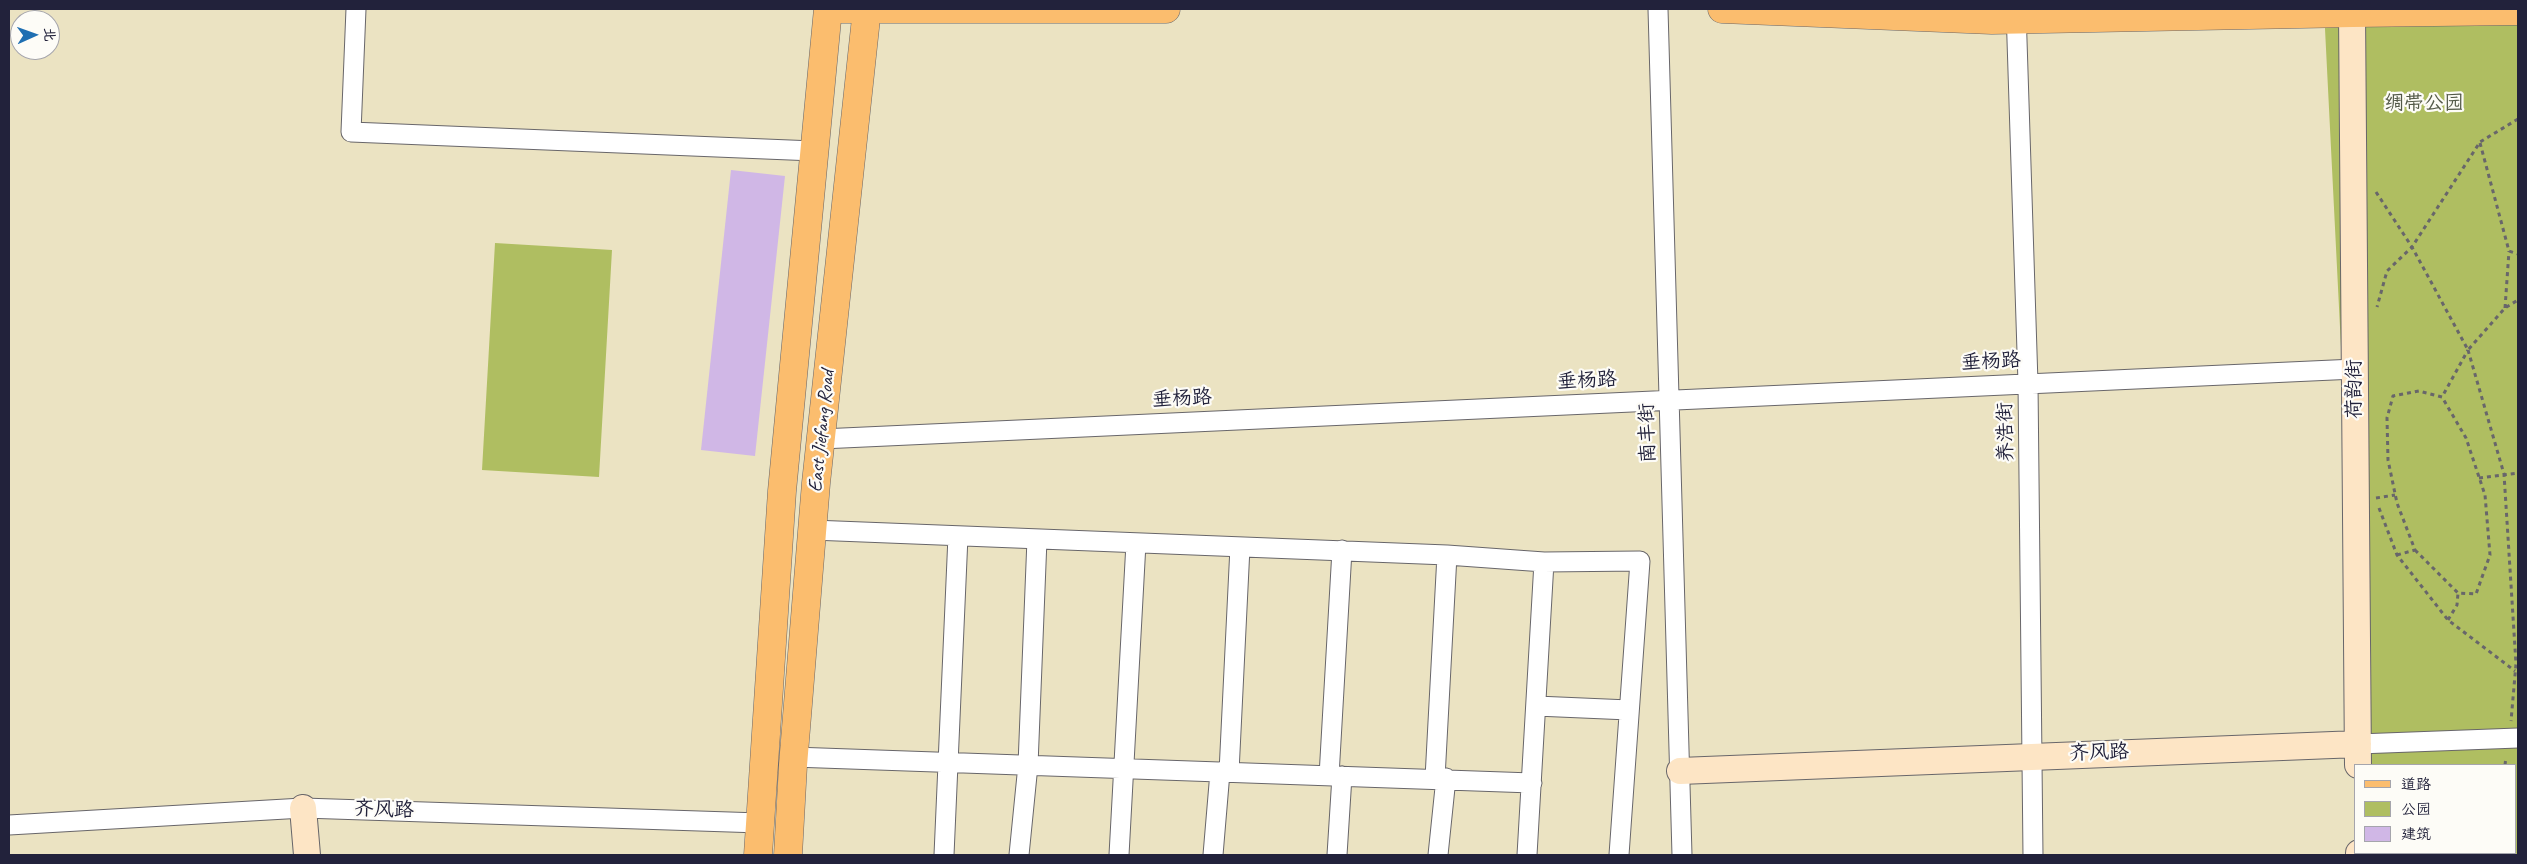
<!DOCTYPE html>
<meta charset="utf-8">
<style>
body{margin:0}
#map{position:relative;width:2527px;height:864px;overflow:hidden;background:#ebe3c2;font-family:Caveat,"LXGW WenKai TC",sans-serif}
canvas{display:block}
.frame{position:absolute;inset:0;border:10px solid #22223b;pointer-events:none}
.legend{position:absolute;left:2354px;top:764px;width:162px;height:90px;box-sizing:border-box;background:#fdfcf7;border:1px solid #a5a5ac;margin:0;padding:6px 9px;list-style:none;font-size:15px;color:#22223b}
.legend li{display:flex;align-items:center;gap:10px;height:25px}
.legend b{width:25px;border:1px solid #a5a5ac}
.north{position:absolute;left:10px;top:10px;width:50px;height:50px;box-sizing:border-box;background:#fdfcf7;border:1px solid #a5a5ac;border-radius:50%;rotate:88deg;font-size:14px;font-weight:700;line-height:20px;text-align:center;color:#22223b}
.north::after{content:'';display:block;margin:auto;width:18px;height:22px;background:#1f6fb2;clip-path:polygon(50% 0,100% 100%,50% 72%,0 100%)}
</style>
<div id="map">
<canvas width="2527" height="864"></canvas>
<div class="frame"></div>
<ul class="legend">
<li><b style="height:6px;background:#fbbd6e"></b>道路</li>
<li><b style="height:14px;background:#afbe61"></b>公园</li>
<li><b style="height:14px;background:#d0b7e6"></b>建筑</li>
</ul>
<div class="north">北</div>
</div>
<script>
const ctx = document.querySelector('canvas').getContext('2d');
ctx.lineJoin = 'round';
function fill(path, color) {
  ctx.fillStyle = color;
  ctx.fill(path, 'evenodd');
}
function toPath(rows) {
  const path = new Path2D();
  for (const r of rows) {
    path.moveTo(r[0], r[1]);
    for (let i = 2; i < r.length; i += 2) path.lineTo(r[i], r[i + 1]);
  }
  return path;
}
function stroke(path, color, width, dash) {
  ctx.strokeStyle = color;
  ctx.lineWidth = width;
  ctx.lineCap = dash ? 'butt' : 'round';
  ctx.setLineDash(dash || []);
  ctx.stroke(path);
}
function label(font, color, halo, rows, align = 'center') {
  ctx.font = font + ' Caveat,"LXGW WenKai TC",sans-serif';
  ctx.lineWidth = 4.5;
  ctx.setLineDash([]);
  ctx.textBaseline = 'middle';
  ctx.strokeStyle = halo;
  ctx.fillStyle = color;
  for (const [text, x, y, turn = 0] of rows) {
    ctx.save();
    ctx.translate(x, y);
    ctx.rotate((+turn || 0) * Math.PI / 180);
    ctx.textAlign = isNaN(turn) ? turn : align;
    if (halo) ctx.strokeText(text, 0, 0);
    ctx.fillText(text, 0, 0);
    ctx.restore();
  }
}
fill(toPath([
 [2324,9,2518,9,2518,855,2367,855,2367,853,2516,853,2516,765,2362,765],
 [495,243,612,250,599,477,482,470]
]), '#afbe61');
fill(toPath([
 [731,170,785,176,755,456,701,450]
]), '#d0b7e6');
const street = toPath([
 [356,9,351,132,814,151],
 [1658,9,1682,855],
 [2016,9,2028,383,2033,855],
 [821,439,2355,369],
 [812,530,1447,555,1544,562],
 [1536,706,1629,710],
 [2358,744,2518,738],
 [793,757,1532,783],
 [1229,772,1240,547],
 [1329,776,1342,550],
 [1435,778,1447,555],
 [9,825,303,808,760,823],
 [944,855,958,536],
 [1019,855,1028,765,1037,539],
 [1119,855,1136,543],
 [1213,855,1220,772],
 [1337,855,1342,776],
 [1438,855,1446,778],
 [1527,855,1544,562,1640,561,1619,855]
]);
const secondary = toPath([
 [2352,13,2358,765],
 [1680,771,2358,744],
 [303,808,307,855],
 [2359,853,2359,855]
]);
const primary = toPath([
 [835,9,1166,9],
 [1722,9,1992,20,2352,13],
 [2352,9,2352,13,2518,11],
 [758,855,782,491,828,9],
 [788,855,793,765,816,483,867,9]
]);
stroke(street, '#68666a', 21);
stroke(secondary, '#68666a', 28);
stroke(primary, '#68666a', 29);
stroke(toPath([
 [2518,119,2480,142,2412,247,2468,350,2505,308,2518,300],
 [2480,143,2509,251,2518,254],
 [2376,192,2412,247,2387,271,2377,307],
 [2505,308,2509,251],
 [2468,350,2504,474,2516,664,2511,721],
 [2479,478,2518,473],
 [2376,498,2395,495],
 [2379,508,2397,555,2448,620,2515,671],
 [2415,550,2458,593,2476,594,2490,555,2485,495,2466,438,2442,397],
 [2397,555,2415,550,2397,503,2388,460,2387,418,2393,396,2419,391,2442,397,2468,350],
 [2448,620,2457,605,2458,593],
 [2505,765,2506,757],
 [2391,853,2392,855],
 [2487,855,2488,853]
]), '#68666a', 3, [4, 4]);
stroke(street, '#fff', 19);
stroke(secondary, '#fde5c5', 26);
stroke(primary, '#fbbd6e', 28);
label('20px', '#535948', '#fdfcf7', [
 ["绸带公园",2424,104]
]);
label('20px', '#22223b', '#fdfcf7', [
 ["垂杨路",1991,362,-3],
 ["垂杨路",1587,381,-3],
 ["荷韵街",2355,389,-90],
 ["垂杨路",1182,399,-3],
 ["East Jiefang Road",822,431,-84],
 ["养浩街",2006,432,-91],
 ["南丰街",1648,433,-92],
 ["齐风路",2099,753,-2],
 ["齐风路",384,810,2]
]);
</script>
